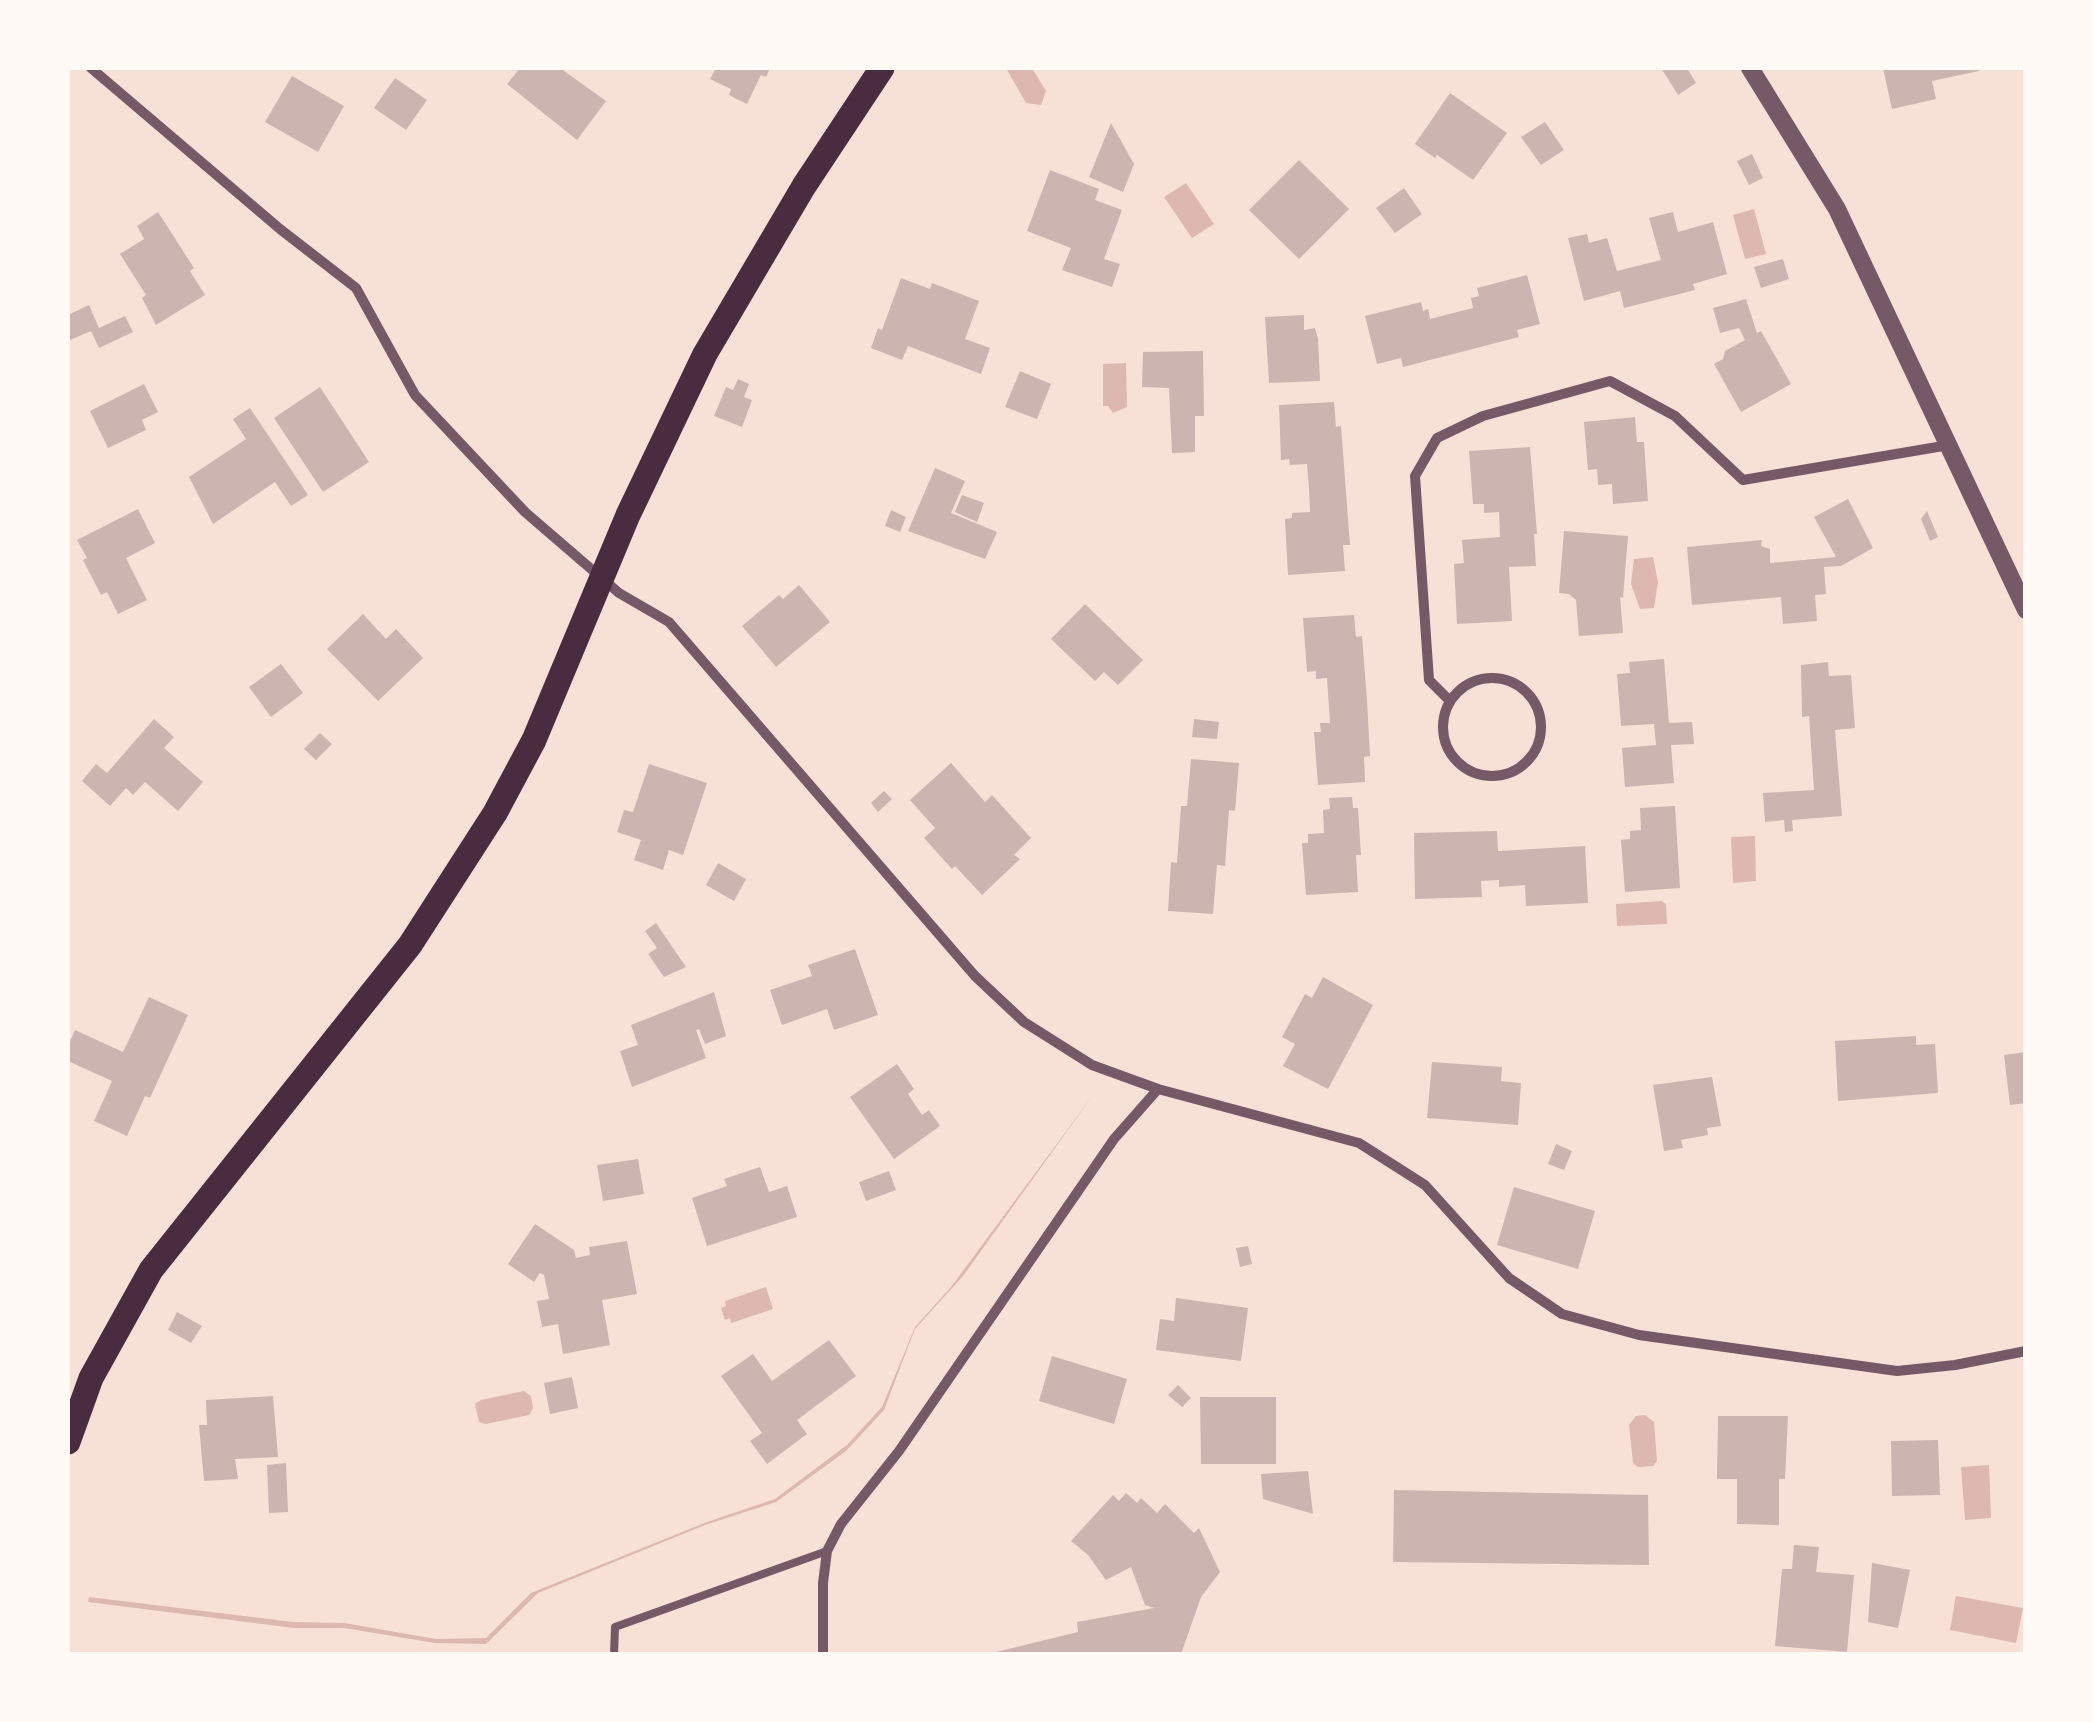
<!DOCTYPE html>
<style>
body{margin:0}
#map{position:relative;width:2093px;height:1722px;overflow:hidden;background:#f7e1d7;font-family:"Noto Sans",sans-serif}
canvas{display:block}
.frame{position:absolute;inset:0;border:70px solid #fffaf5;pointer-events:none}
</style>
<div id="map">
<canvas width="2093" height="1722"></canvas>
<div class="frame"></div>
</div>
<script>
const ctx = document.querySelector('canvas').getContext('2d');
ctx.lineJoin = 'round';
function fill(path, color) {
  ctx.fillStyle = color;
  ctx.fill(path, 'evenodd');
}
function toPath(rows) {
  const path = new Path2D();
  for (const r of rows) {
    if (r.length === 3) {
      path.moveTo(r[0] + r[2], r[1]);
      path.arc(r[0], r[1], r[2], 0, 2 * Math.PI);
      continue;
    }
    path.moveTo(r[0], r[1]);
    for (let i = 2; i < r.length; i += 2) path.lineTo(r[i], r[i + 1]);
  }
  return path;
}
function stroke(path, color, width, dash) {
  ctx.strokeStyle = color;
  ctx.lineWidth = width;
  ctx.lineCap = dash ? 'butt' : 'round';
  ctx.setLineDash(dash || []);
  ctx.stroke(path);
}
fill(toPath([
 [1006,68,1032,68,1046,91,1041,105,1026,103],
 [1186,183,1214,224,1192,238,1164,197],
 [1754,209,1766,254,1745,259,1733,215],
 [1126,363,1127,407,1113,413,1108,406,1103,406,1103,364],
 [1653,557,1658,582,1654,608,1640,609,1631,584,1634,559],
 [1755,836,1756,881,1733,883,1731,837],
 [1662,901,1666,904,1667,924,1617,926,1616,904],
 [1096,1091,963,1276,915,1329,884,1410,846,1451,776,1502,705,1525,538,1593,486,1644,435,1643,344,1628,294,1628,88,1602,89,1597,293,1622,344,1623,436,1639,486,1638,531,1593,707,1522,775,1499,847,1445,882,1407,915,1327,951,1287],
 [766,1287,773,1309,731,1323,730,1318,725,1320,721,1308,726,1306,725,1301],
 [524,1391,531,1396,533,1408,529,1415,486,1424,479,1422,475,1404,481,1400],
 [1645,1415,1654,1422,1657,1461,1653,1466,1638,1467,1633,1463,1629,1425,1636,1416],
 [1989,1465,1991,1518,1965,1520,1961,1467],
 [1956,1596,2023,1608,2016,1643,1950,1630]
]), '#dcb8b0');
fill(toPath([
 [520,68,560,68,606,101,577,140,507,84],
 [716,68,770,68,766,77,761,75,747,104,729,95,731,89,710,79],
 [1661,68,1687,68,1696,83,1678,95],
 [1883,68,1979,68,1979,71,1932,81,1936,99,1892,109],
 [292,76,344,106,318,152,265,122],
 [395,78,427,100,406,130,374,108],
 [1450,93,1507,133,1473,180,1437,155,1435,158,1415,144],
 [1545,122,1564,150,1541,165,1521,137],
 [1111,123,1134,164,1123,192,1089,177],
 [1752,154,1763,178,1749,185,1737,161],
 [1299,160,1349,209,1299,259,1249,210],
 [1050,170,1099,189,1095,200,1122,210,1104,259,1120,264,1112,287,1062,270,1071,248,1027,231],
 [1404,188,1422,214,1395,233,1376,208],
 [158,212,194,268,190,271,205,295,156,325,142,298,146,295,120,254,144,239,137,226],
 [1673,212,1678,232,1713,222,1727,274,1693,284,1695,290,1624,308,1620,291,1584,301,1568,238,1587,234,1589,243,1607,238,1617,271,1661,260,1649,218],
 [1783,259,1789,279,1761,288,1754,267],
 [1527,275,1540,324,1517,330,1519,337,1403,367,1401,358,1377,364,1365,316,1421,302,1423,311,1428,309,1430,319,1473,308,1471,298,1479,296,1477,288],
 [901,278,930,289,932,283,979,301,965,339,990,348,981,374,908,346,902,360,871,348,878,328,882,330],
 [1746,299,1757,333,1761,331,1791,384,1741,412,1714,364,1723,359,1725,351,1745,340,1739,328,1720,333,1713,308],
 [89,305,99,328,125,316,133,332,99,348,91,331,68,341,68,315],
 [1304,315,1304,330,1315,328,1318,339,1320,381,1269,383,1265,317],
 [1203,351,1204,416,1195,416,1195,452,1172,453,1169,388,1142,387,1143,352],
 [1020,371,1051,384,1037,419,1005,407],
 [738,379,749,384,744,397,752,400,742,427,714,416,726,387,733,390],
 [144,384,158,412,142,420,146,430,108,448,90,411],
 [320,387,369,462,323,492,274,418],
 [1334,402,1336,427,1341,426,1350,545,1343,545,1345,571,1288,575,1285,519,1292,518,1292,513,1310,512,1309,489,1307,464,1290,465,1289,459,1281,460,1279,405],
 [250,408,308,495,291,506,275,482,213,524,189,477,246,439,233,419],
 [1635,417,1637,442,1644,442,1648,501,1613,504,1612,484,1598,485,1597,469,1588,470,1584,422],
 [1530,447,1537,534,1534,534,1536,566,1509,567,1512,621,1457,624,1454,564,1464,563,1462,540,1500,537,1499,512,1484,513,1484,504,1473,504,1469,451],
 [935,468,965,481,951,513,997,532,985,559,908,531],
 [962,495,984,503,977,522,955,512],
 [1848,499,1873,548,1841,566,1824,567,1826,594,1815,595,1817,621,1783,624,1781,597,1692,605,1687,547,1762,540,1761,546,1770,549,1770,563,1836,557,1814,517],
 [138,509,155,543,126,558,147,600,118,614,107,592,101,595,83,560,87,558,77,540],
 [891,510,906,517,900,532,885,526],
 [1927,511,1938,537,1930,541,1921,519],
 [1564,531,1628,536,1623,598,1620,597,1623,633,1579,636,1576,600,1569,594,1559,593],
 [799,585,830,622,776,667,742,626,779,595,783,599],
 [1085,604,1143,660,1118,685,1104,672,1095,681,1051,639],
 [363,614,386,639,396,629,423,658,378,701,327,649],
 [1354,615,1356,637,1362,636,1367,700,1370,756,1364,757,1365,782,1318,785,1314,732,1321,732,1320,723,1330,723,1327,678,1316,679,1316,671,1307,672,1303,618],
 [1664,659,1669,723,1692,722,1694,744,1671,745,1674,783,1625,787,1622,748,1656,745,1654,724,1621,726,1617,674,1630,673,1629,662],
 [1828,662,1829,676,1851,675,1855,728,1835,730,1842,816,1792,820,1793,831,1785,832,1784,820,1765,822,1763,793,1814,790,1809,716,1802,717,1801,665],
 [281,664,303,693,271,717,249,687],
 [154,719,174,737,164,748,203,782,178,811,145,782,133,795,126,788,110,806,82,781,96,764,107,773],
 [1194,719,1219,722,1217,739,1192,737],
 [320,733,332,744,316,760,304,749],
 [1191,759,1239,763,1235,811,1229,810,1225,866,1217,865,1213,914,1168,911,1171,862,1177,863,1181,806,1187,806],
 [951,763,985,802,992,795,1031,838,1014,855,1020,859,982,895,955,866,952,869,924,838,935,828,910,800],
 [649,764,707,783,683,855,669,850,663,870,634,860,641,840,617,832,624,810,633,812],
 [884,791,892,799,878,812,871,803],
 [1352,797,1353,808,1358,808,1361,855,1356,855,1358,892,1306,895,1302,843,1308,843,1308,834,1324,833,1323,810,1330,809,1329,798],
 [1675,806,1680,888,1625,892,1621,840,1630,839,1630,831,1641,830,1640,808],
 [1497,831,1498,851,1585,846,1588,903,1526,906,1525,885,1499,887,1499,880,1481,881,1482,897,1415,899,1414,833],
 [718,863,746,879,734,901,706,885],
 [656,923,686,967,664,977,648,954,657,948,645,931],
 [855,949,878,1015,834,1030,827,1009,782,1025,770,990,812,976,808,965],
 [1323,977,1373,1005,1328,1089,1283,1066,1295,1044,1282,1037,1305,994,1312,998],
 [714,992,726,1036,705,1044,699,1029,696,1030,706,1058,632,1087,620,1051,638,1045,631,1025],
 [149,997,188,1015,150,1098,145,1096,127,1136,94,1121,112,1081,68,1061,68,1046,75,1030,123,1052],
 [1916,1036,1916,1045,1935,1044,1938,1093,1838,1101,1835,1041],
 [2026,1052,2026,1103,2010,1105,2004,1055],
 [1432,1062,1502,1067,1501,1081,1521,1083,1518,1125,1427,1118],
 [897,1064,914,1089,908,1094,922,1115,929,1110,940,1126,894,1159,850,1097],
 [1712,1077,1721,1126,1707,1128,1708,1135,1681,1140,1683,1148,1664,1151,1653,1085],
 [1556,1144,1572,1151,1564,1170,1548,1164],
 [638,1159,644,1194,603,1201,597,1165],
 [760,1167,769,1192,787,1186,797,1217,707,1246,692,1198,727,1186,724,1179],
 [889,1171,896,1190,866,1201,859,1182],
 [1514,1187,1595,1211,1578,1269,1497,1245],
 [535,1224,574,1250,576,1258,590,1255,589,1247,627,1241,637,1294,602,1300,610,1345,563,1354,558,1324,542,1327,537,1301,549,1299,544,1275,540,1273,534,1282,508,1264],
 [1248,1246,1252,1264,1240,1267,1236,1248],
 [1176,1298,1248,1308,1241,1361,1156,1350,1160,1319,1174,1321],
 [177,1312,202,1326,191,1343,168,1330],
 [829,1340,856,1376,797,1420,807,1434,767,1464,750,1441,762,1433,721,1376,753,1354,772,1381],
 [1052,1356,1127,1379,1114,1424,1039,1401],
 [572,1377,578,1408,550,1414,544,1383],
 [1178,1385,1191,1398,1182,1407,1168,1395],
 [273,1396,278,1457,235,1459,238,1479,204,1481,199,1425,207,1425,206,1400],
 [1200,1397,1276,1397,1276,1464,1201,1464],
 [1718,1416,1788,1416,1785,1479,1779,1479,1779,1525,1737,1524,1737,1479,1717,1479],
 [1938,1440,1940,1495,1892,1496,1891,1441],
 [286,1463,288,1512,269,1513,267,1465],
 [1308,1471,1313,1514,1263,1499,1261,1474],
 [1394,1490,1648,1495,1649,1565,1393,1562],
 [1126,1493,1137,1503,1141,1498,1157,1513,1165,1504,1194,1533,1199,1528,1220,1572,1201,1597,1181,1654,988,1654,1078,1632,1077,1622,1154,1608,1145,1605,1131,1567,1106,1580,1088,1555,1071,1541,1113,1495,1119,1501],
 [1794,1545,1819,1547,1816,1572,1854,1575,1847,1652,1775,1646,1782,1569,1792,1569],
 [1872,1563,1910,1570,1898,1628,1868,1622]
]), '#ccb4b1');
stroke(toPath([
 [614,1654,615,1627,827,1551]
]), '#755966', 8);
stroke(toPath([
 [91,68,280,229,356,288,415,395,525,512,619,593,669,622,975,976,1024,1022,1092,1065,1158,1089,1359,1143,1425,1185,1509,1278,1562,1314,1639,1335,1897,1371,1955,1365,2026,1351],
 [1492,727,49],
 [1450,701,1429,680,1415,476,1437,438,1483,416,1610,381,1675,416,1743,480,1949,445],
 [823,1654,823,1583,827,1551,841,1524,899,1451,1114,1139,1158,1089]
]), '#755966', 10);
stroke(toPath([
 [1750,68,1837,209,2026,610]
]), '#755966', 18);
stroke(toPath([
 [68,1442,91,1378,151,1270,410,945,495,813,534,740,628,515,705,354,804,186,882,68]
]), '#4a2c40', 25);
</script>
